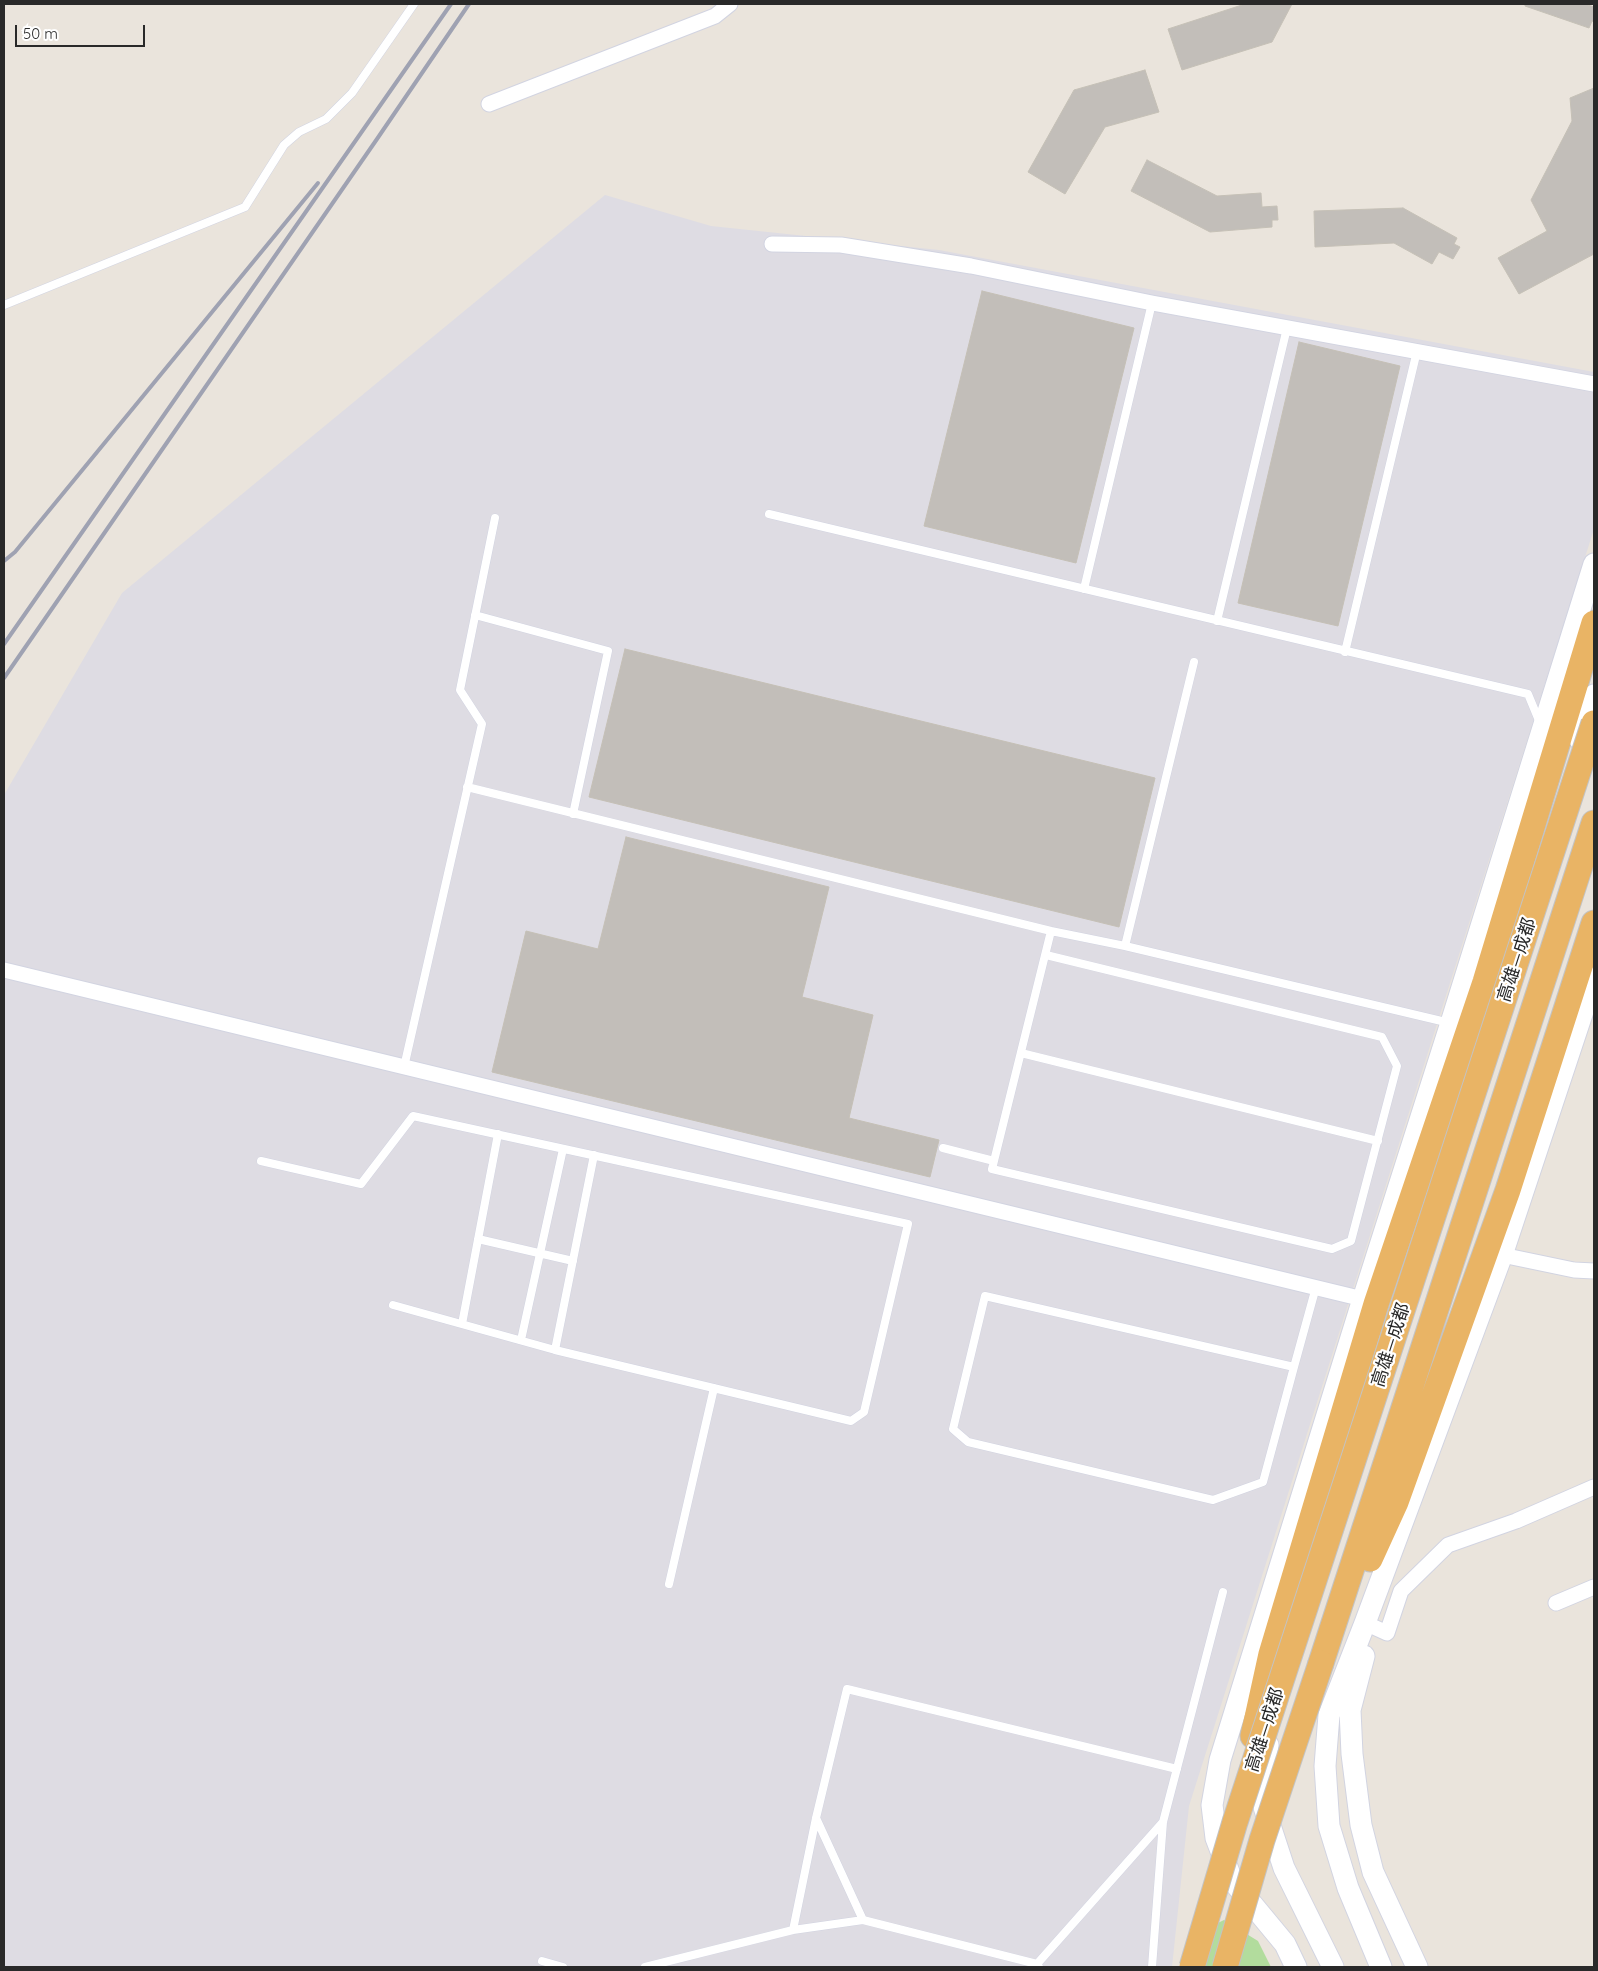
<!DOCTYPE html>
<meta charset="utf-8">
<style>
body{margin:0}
#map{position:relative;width:1598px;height:1971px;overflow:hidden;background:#eae4dc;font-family:Quicksand,sans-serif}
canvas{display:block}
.frame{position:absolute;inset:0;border:5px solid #292929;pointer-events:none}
.scale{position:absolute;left:15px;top:25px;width:130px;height:22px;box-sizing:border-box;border:2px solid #292929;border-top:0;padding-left:6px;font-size:15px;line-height:18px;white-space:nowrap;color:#292929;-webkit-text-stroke:4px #fff;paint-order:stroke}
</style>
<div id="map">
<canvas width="1598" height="1971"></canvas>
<div class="frame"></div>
<div class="scale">50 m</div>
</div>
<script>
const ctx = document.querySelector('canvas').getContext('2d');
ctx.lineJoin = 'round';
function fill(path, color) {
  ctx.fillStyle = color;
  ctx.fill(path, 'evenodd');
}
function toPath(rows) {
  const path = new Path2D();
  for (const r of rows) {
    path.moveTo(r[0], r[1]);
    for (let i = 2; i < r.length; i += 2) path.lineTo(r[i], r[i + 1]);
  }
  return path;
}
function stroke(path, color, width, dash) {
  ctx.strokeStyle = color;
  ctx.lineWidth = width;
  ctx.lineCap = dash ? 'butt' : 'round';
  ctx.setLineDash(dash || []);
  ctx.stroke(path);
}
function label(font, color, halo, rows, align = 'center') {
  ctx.font = font + ' Quicksand,"Noto Sans SC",sans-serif';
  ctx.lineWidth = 4.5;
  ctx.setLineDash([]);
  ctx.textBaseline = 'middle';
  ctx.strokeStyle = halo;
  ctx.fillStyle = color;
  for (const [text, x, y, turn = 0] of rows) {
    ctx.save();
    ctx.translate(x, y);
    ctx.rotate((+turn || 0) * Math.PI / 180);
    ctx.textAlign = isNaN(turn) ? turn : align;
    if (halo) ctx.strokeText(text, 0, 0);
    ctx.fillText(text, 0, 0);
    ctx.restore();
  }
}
fill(toPath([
 [605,195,711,226,939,250,1594,372,1594,529,1189,1806,1172,1967,4,1967,4,795,122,593]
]), '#dedce3');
fill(toPath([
 [1224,1920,1258,1941,1271,1967,1189,1967,1193,1935]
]), '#b2dc9d');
const building = toPath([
 [1245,4,1292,4,1272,42,1182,70,1168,29,1245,4],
 [1525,4,1585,4,1594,7,1594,22,1592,21,1589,28,1525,6,1525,4],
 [1145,70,1159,112,1105,127,1065,194,1028,172,1074,90,1145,70],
 [1594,88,1594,254,1519,294,1498,258,1547,231,1531,200,1572,121,1570,98,1594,88],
 [1147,160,1217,196,1261,193,1262,207,1277,206,1278,220,1272,220,1272,227,1210,232,1131,191,1147,160],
 [1403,208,1457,238,1454,244,1460,247,1453,259,1439,252,1432,264,1394,243,1315,247,1314,211,1403,208],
 [982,291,1134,328,1076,563,924,526,982,291],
 [1299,342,1400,366,1338,626,1238,603,1299,342],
 [625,649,1155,778,1119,927,589,797,625,649],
 [626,837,829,887,802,997,873,1015,849,1118,939,1140,930,1177,492,1072,526,931,598,949,626,837]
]);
fill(building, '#c2beb9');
stroke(building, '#c5c0b6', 1);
const service = toPath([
 [4,305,245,207,284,145,299,132,326,119,352,93,414,4],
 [769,514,1528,694,1540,723],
 [1084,589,1152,303],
 [475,615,608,651,573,814],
 [1217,621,1287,328],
 [1345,652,1417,351],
 [467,787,1051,931,1125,946,1450,1023],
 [1125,946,1194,662],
 [1046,955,1382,1037,1397,1066,1351,1241,1332,1249,992,1169,1051,931],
 [1021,1053,1378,1141],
 [404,1067,482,724,460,690,495,518],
 [943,1148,994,1161],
 [261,1161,361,1184,413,1116,908,1224,864,1412,851,1421,555,1350,393,1305],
 [478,1239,573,1261],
 [462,1324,498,1134],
 [521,1340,563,1149],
 [555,1350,594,1155],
 [1294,1367,985,1296,953,1429,968,1442,1213,1500,1263,1482,1294,1367,1316,1287],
 [669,1584,714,1388],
 [816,1818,863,1920],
 [793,1930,863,1920,1037,1964],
 [542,1961,563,1967],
 [645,1967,793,1930,816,1818,847,1689,1177,1769],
 [1039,1967,1037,1964,1163,1822],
 [1152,1967,1163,1822,1223,1592]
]);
const minor = toPath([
 [489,104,715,16,730,4],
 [772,244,841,245,971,266,1152,303,1594,384],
 [4,970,1363,1299],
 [1502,1255,1574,1270,1594,1271],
 [1556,1603,1594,1587],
 [1365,1623,1387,1633,1401,1591,1448,1545,1516,1521,1594,1487]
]);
const secondary = toPath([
 [1580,740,1594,695],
 [1364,1656,1350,1710,1352,1754,1361,1825,1373,1872,1417,1967],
 [1268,1745,1264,1772,1264,1807,1284,1868,1333,1967],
 [1296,1967,1285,1944,1232,1880,1216,1838,1212,1805,1220,1760,1363,1299,1451,1023,1594,564],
 [1381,1967,1348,1888,1329,1826,1325,1766,1329,1715,1365,1623,1502,1255,1594,978]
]);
const trunk = toPath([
 [1370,1559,1396,1502,1508,1190,1594,923],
 [1321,1663,1594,823],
 [1253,1736,1271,1654,1376,1304,1485,982,1594,623]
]);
stroke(service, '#d2d4e1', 9);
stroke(minor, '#d2d4e1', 17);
stroke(secondary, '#d2d4e1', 23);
stroke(trunk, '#c3c3c3', 27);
stroke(service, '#fff', 8);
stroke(minor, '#fff', 15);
stroke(secondary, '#fff', 21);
stroke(trunk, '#e9b465', 25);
stroke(toPath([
 [4,561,15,552,318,183],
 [4,644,451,4],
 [4,678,377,139,469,4]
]), '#9fa2b2', 4);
const trunkBridge = toPath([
 [1192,1967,1235,1822,1594,723],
 [1225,1967,1262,1840,1321,1663]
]);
stroke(trunkBridge, '#c3c3c3', 27, []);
stroke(trunkBridge, '#e9b465', 25);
label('18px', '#292929', '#fff', [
 ["高雄—成都",1517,960,-72],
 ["高雄—成都",1391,1345,-72],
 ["高雄—成都",1265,1730,-72]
]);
</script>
